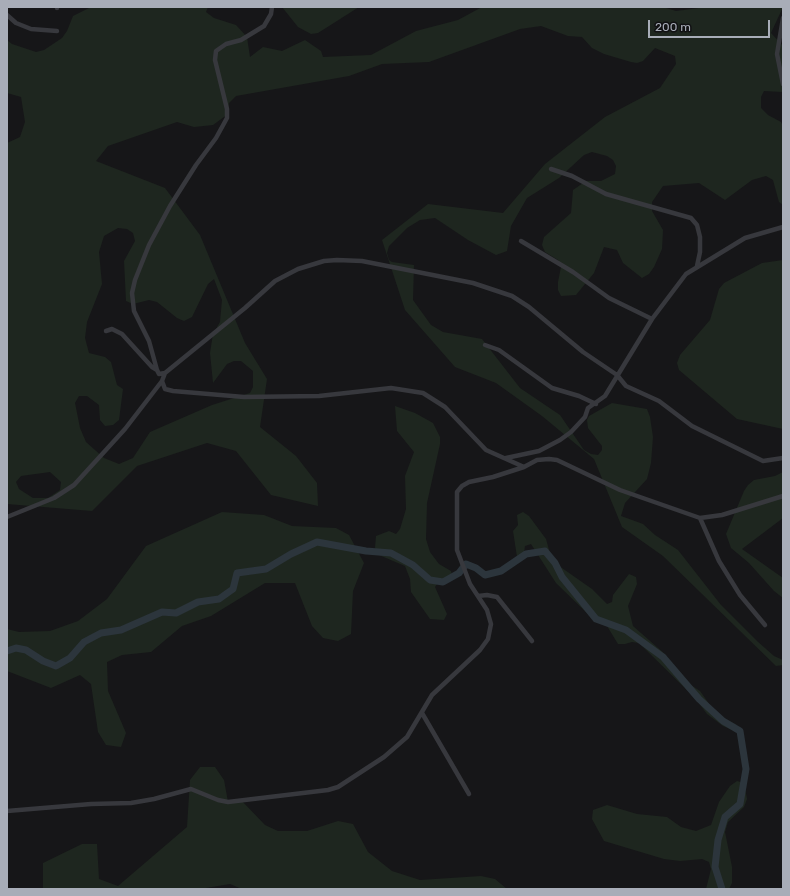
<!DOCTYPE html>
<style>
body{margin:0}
#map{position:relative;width:790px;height:896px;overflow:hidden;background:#161618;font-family:Rubik,sans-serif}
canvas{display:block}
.frame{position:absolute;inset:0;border:8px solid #a8adb8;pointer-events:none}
.scale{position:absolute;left:648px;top:20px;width:122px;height:18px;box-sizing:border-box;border:2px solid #a8adb8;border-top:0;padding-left:5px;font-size:12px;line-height:14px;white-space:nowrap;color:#a8adb8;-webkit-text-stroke:3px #111113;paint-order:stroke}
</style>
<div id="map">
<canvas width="790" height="896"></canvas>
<div class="frame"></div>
<div class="scale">200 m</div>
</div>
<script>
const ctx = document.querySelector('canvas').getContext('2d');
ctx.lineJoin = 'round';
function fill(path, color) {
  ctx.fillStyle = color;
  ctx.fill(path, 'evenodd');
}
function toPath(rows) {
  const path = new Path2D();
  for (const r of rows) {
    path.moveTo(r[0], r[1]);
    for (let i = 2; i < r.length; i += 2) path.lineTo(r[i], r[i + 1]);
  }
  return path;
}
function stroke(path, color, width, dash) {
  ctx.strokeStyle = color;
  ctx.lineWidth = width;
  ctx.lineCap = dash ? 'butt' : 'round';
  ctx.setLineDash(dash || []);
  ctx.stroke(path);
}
fill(toPath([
 [91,7,208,7,206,12,214,18,236,25,247,37,250,57,263,47,282,51,305,40,321,51,323,57,371,55,416,31,458,20,482,7,663,7,676,11,707,7,783,7,771,33,783,46,783,92,764,91,761,97,761,108,768,115,781,122,783,126,783,205,779,202,773,180,766,176,752,180,725,200,699,183,663,186,652,202,652,211,663,230,662,249,654,267,649,274,642,278,623,263,617,250,604,247,594,273,576,295,561,296,558,290,558,282,561,267,558,260,545,252,542,245,544,237,571,213,573,190,586,181,601,181,615,174,616,166,613,160,607,156,592,152,584,155,559,178,527,198,511,226,507,251,496,255,468,240,435,218,420,220,407,228,389,246,387,253,389,260,392,262,414,265,413,300,431,325,443,332,482,339,520,388,560,415,584,450,591,454,598,455,602,450,602,446,588,428,587,420,589,416,612,403,647,409,650,417,653,437,651,463,647,479,625,503,621,516,643,524,655,535,678,550,721,605,757,641,774,656,783,660,783,665,776,666,663,556,622,527,594,459,542,416,496,383,455,367,405,310,382,240,428,204,503,213,545,164,605,117,660,88,676,64,675,56,655,48,643,61,637,63,631,62,604,54,592,48,582,37,568,36,541,26,520,29,429,62,382,64,349,76,236,96,229,103,228,114,213,125,194,127,177,122,108,146,96,161,165,188,200,235,245,343,267,379,260,427,296,456,317,483,318,506,271,495,236,451,207,443,137,466,92,511,7,504,7,143,20,137,25,122,21,97,7,93,7,40,12,44,36,52,44,50,62,38,67,31,73,16],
 [118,228,127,229,133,233,135,241,124,261,126,301,133,304,149,300,157,302,177,318,184,321,192,317,208,284,214,279,222,300,220,322,213,334,210,353,213,383,227,364,234,361,241,361,253,371,253,387,250,393,212,405,150,432,133,458,119,464,104,458,86,442,80,428,75,403,79,396,87,396,99,405,100,420,105,426,113,425,119,420,123,389,117,385,111,362,105,357,89,353,85,338,87,322,102,284,99,252,104,236],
 [50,472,61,482,60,490,48,498,33,498,19,489,16,482,21,476],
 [282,7,359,7,318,33,311,34,298,27],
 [783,260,783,429,737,419,679,370,677,363,680,355,710,320,719,289,724,283,762,263],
 [395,406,415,413,433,423,440,437,440,444,427,503,426,539,430,552,439,564,451,571,453,578,439,581,435,587,447,614,444,620,430,619,411,592,410,579,405,566,379,555,375,548,376,536,389,531,396,534,400,529,406,509,405,476,414,452,397,431],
 [783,472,783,518,742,549,783,578,783,598,774,591,749,563,731,548,726,534,744,491,748,485,754,480,775,476],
 [222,512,264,515,292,526,336,528,349,535,364,563,353,591,351,634,338,641,323,638,312,626,295,583,265,583,211,616,182,626,151,652,122,655,107,662,108,691,126,733,121,747,106,745,98,732,91,684,80,675,51,688,7,671,7,629,19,632,50,631,78,621,107,599,146,546],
 [523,512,529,516,546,539,552,561,592,589,607,604,612,602,613,595,629,574,636,577,637,584,628,606,633,626,666,655,682,679,700,691,717,715,737,725,730,729,723,726,707,714,695,698,639,643,632,642,625,644,618,644,607,626,590,616,556,583,531,544,525,546,524,553,517,557,513,531,518,525,517,515],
 [200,767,215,767,224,780,228,802,241,800,265,825,278,831,307,831,338,821,353,824,368,852,392,871,420,880,481,876,495,879,507,889,242,889,230,884,200,889,43,889,43,863,82,844,97,844,99,879,118,886,187,827,190,780],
 [737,781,744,783,747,799,744,807,728,822,725,832,732,867,732,883,729,889,706,889,711,869,709,862,702,859,680,861,664,859,604,841,592,819,593,810,607,805,637,814,667,817,681,827,696,831,711,825,719,802,730,786]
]), '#1e261f');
stroke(toPath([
 [7,651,16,648,26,650,43,661,56,666,70,658,84,642,101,633,121,630,162,612,176,613,198,602,219,599,233,589,237,573,266,569,291,554,317,542,366,551,391,553,413,565,430,580,443,582,459,573,466,564,476,568,485,575,501,571,526,554,545,551,555,563,562,577,596,619,626,630,663,657,699,699,723,721,740,731,746,769,740,804,725,817,718,840,715,867,722,889]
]), '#2c353c', 7);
stroke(toPath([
 [57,7,57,8],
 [7,15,16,23,31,29,57,31],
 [783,18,777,54,783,84],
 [551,169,572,176,606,194,691,218,697,225,700,237,700,252,697,266],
 [521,241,573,272,609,298,652,319],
 [106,331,112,329,122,334,152,367,157,370],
 [485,345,499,350,552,388,579,396,596,404],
 [165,373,159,374,157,370,149,341,134,311,132,293,135,280,149,245,170,206,196,165,216,138,227,118,227,109,215,60,216,51,226,44,241,40,264,26,271,14,272,7],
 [162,381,165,389,173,391,244,397,319,396,391,388,423,393,445,407,486,450,524,467],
 [506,458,539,451,560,440,571,432,585,417,588,408,605,396,652,319,686,274,745,238,783,227],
 [7,517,54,498,74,485,125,429,162,381,165,373,245,308,275,281,298,269,324,261,337,260,362,261,473,283,512,296,529,307,583,352,617,375,626,386,659,401,692,426,763,461,783,458],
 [700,518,719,561,740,595,765,625],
 [478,596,487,595,497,597,532,641],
 [422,713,469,794],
 [7,811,91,804,131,803,154,799,191,789,218,800,228,802,328,790,338,787,384,757,407,737,432,695,480,650,488,639,491,624,487,610,470,584,457,550,457,492,462,486,469,482,493,477,524,467,537,460,549,459,557,460,620,490,700,518,722,515,783,496]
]), '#37383d', 4.5);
</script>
